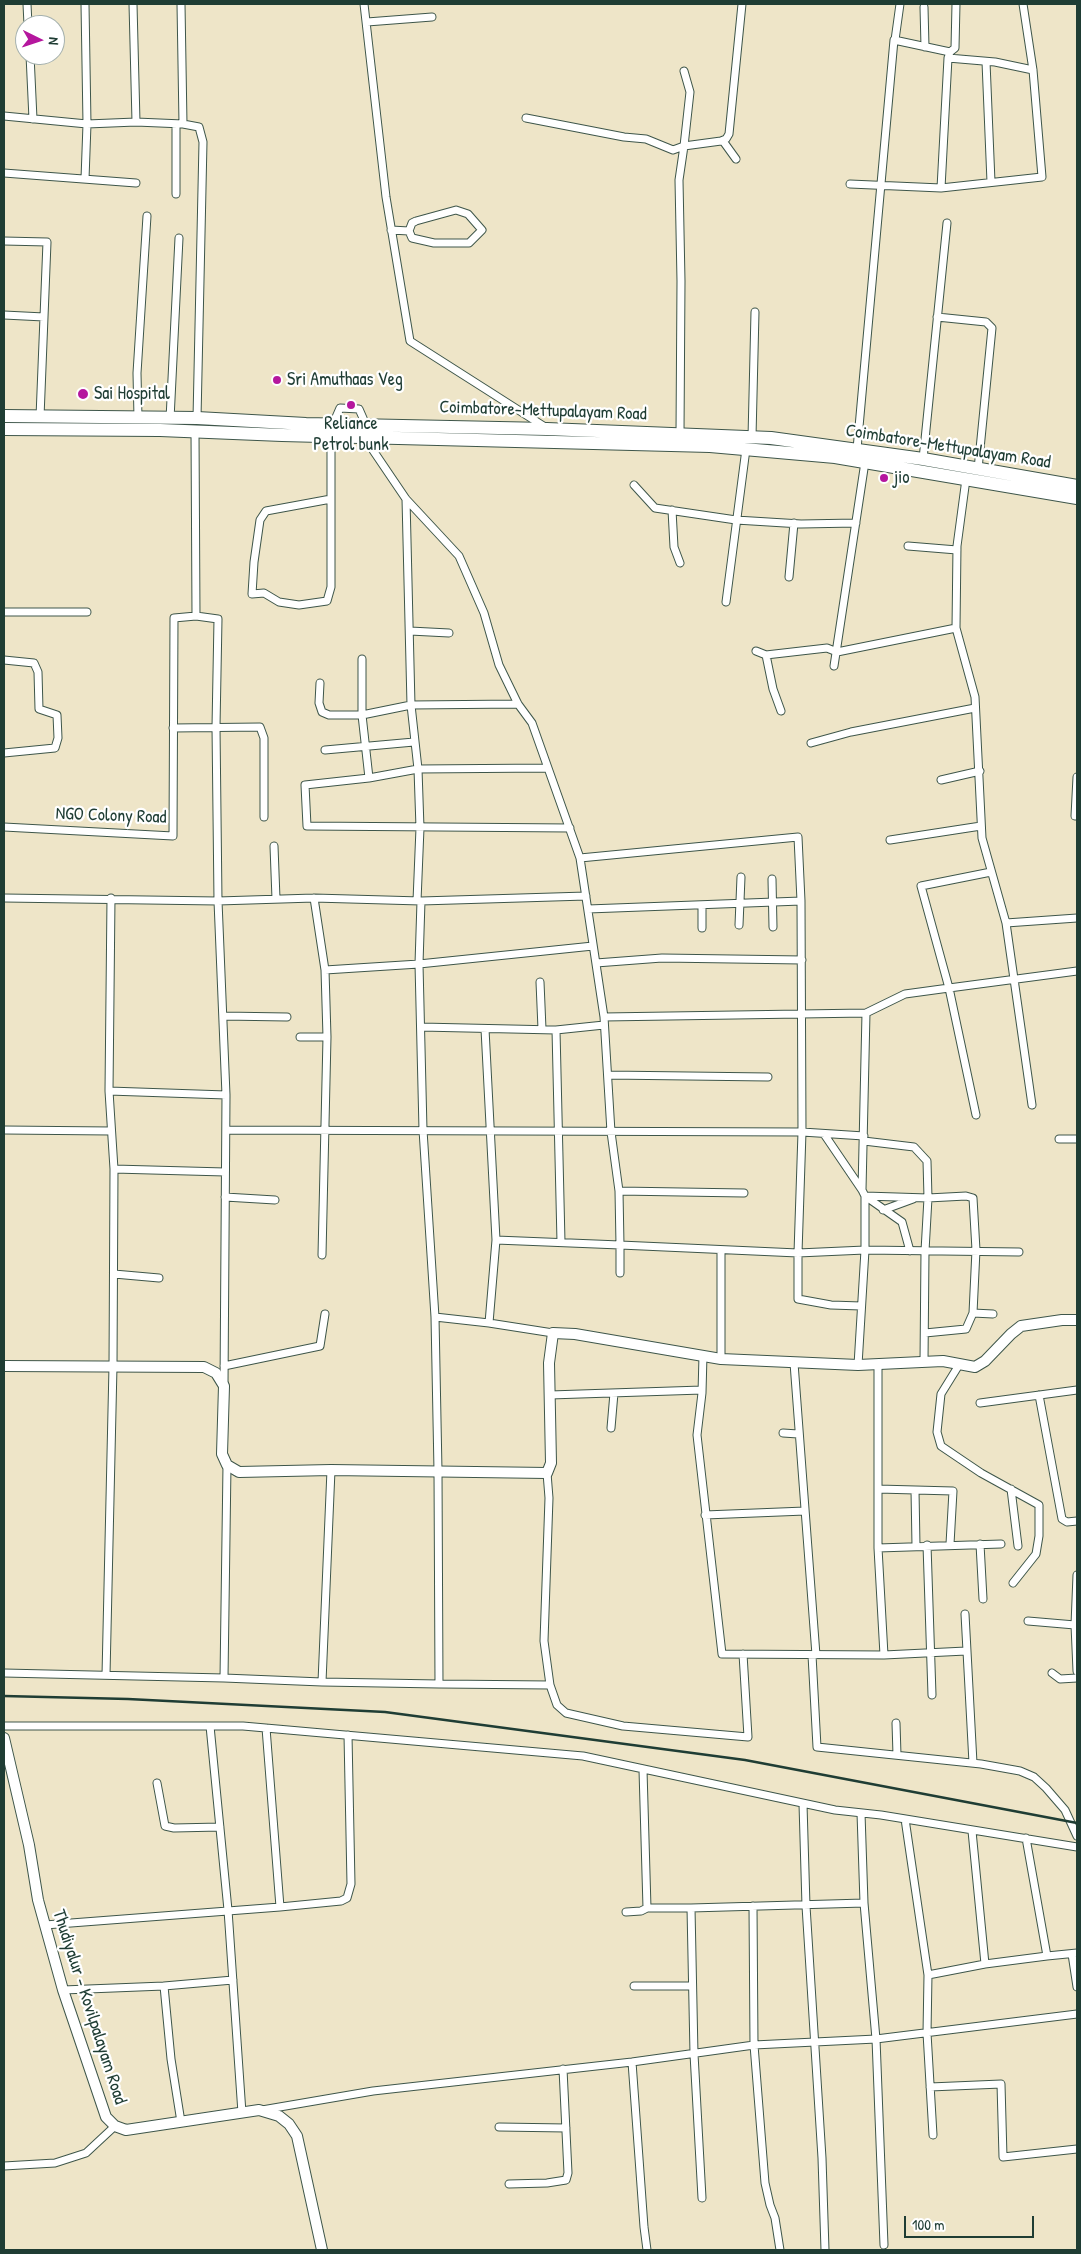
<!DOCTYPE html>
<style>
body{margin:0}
#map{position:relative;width:1081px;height:2254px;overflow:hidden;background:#eee5c8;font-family:"Patrick Hand",sans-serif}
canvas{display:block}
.frame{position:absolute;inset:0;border:5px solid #1f3d34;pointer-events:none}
.north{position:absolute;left:15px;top:15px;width:50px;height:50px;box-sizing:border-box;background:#fff;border:1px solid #a5b1ae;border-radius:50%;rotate:94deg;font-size:14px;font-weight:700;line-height:20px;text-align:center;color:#1f3d34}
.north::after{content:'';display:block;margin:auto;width:18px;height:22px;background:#b5179e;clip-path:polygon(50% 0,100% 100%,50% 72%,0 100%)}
.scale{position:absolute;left:904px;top:2216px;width:130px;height:22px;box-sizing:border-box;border:2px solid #1f3d34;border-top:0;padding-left:6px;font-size:15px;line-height:18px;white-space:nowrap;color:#1f3d34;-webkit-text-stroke:4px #fff;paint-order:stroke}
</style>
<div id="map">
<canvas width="1081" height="2254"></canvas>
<div class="frame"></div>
<div class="north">N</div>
<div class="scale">100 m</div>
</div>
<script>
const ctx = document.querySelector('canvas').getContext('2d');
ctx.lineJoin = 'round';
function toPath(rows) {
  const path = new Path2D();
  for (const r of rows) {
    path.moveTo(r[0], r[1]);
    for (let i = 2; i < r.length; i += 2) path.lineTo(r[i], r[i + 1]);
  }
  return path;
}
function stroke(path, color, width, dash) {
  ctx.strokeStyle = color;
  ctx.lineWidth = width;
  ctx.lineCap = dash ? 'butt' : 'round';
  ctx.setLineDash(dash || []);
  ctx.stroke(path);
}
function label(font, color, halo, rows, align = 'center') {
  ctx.font = font + ' "Patrick Hand",sans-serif';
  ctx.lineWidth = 4.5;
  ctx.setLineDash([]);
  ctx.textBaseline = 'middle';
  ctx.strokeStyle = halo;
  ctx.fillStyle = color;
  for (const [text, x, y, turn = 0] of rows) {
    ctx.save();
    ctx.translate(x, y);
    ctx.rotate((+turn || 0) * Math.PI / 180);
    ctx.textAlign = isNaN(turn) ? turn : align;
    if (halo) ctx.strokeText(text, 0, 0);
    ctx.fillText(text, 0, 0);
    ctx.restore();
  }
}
const street = toPath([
 [27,4,28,25],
 [133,4,136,122],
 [181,4,183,124],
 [364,4,386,197,410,341,545,427],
 [924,7,925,47],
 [367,22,432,17],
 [895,40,900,4],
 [30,55,33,119],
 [948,58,995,62,1033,70],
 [986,62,991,182],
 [4,116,87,124,136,122,183,124,199,127,203,142,197,418],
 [526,118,624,137,646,139,673,150,684,146,690,92,684,71],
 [723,141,736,159],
 [4,173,136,183],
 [85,179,87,124,85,4],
 [850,184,941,188,1042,177,1033,70,1023,4],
 [941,188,948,58,950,52],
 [176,194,176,124],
 [391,230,409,231,412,223,416,221,456,210,468,214,482,230,469,243,434,243,412,238,409,231],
 [4,241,47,242,40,417],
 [4,315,44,317],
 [937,317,986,322,992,328,978,469],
 [138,418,137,373,147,216],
 [170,419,179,238],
 [333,424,340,408,359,409,366,425],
 [195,431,196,616],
 [680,433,681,281,679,180,684,146,721,141,726,139,729,134,742,4],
 [752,437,755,312],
 [857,449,894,40,950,52,955,48,956,4],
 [923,459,947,223],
 [966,479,957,546,956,628,975,697,982,838,1006,923,1077,918],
 [634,485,655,508,736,520,801,524,856,523],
 [331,499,266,511,260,520,254,562,252,594,264,593,279,602,299,605,327,601,331,587,331,436],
 [406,499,411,705,418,769,420,828,417,901],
 [672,510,674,547,680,563],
 [908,546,957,550],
 [789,577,794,523],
 [726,602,746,449],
 [4,612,87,612],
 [410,631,449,633],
 [756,651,766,655],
 [4,660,34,663,38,672,39,709,57,715,58,738,55,748,4,753],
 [834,666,865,462],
 [320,683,319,703,322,712,329,715,362,715,362,659],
 [781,711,773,689,766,655,827,648,837,652,956,628],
 [173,728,260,727,264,738,264,817],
 [811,743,851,732,975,708],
 [325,750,414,742],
 [548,768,418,769,369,778,305,785,307,826,570,828],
 [1077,777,1075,816,1077,816],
 [369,778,362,715,411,705,518,704],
 [941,780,980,771],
 [4,827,173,836,174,618,196,616,218,619,216,727,218,901,314,898,421,901,419,964,423,1130,435,1317,438,1471,439,1684,322,1682,331,1470],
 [890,840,981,826],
 [274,846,276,899],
 [580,858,604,1017,611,1132,619,1191,620,1245,798,1253,802,1132,864,1136],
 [772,879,773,927],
 [4,898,218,901,226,1095,224,1386],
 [314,898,325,970,327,1037,322,1255],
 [421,901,586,896],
 [588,909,801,901],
 [1006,923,1032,1105],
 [739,925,741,877],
 [702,928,702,905],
 [596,963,662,958,802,960],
 [325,970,419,964,593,946],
 [540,982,542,1029],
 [223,1016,287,1017],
 [604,1017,866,1013,905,994,949,988,921,886,991,872],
 [421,1027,556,1030,604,1025],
 [485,1029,496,1240,489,1323],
 [556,1030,561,1242],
 [300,1037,327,1037],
 [608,1075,768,1077],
 [109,1091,226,1095],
 [976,1115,949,988,1077,971],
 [4,1130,111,1131],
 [226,1130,802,1132,801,901,798,837,580,858,532,723,518,704,499,665,484,613,459,556,406,499,364,437],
 [824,1134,862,1190],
 [1059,1139,1077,1139],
 [864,1141,914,1147,927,1161,928,1198,925,1251,924,1362],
 [114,1169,225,1172],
 [619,1191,744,1193],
 [865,1196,928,1198,966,1196,973,1198,976,1250,973,1313,966,1329,925,1333],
 [865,1196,902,1222,910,1251],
 [225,1197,275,1200],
 [883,1210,913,1199],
 [496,1240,620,1245,620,1273],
 [721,1250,721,1359],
 [114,1274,159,1278],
 [861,1306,831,1305,798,1299,798,1253,865,1250,1019,1252],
 [973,1313,993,1314],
 [435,1317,489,1323,553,1333],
 [703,1355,702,1393,697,1435,722,1654,884,1655,878,1548,878,1364],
 [794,1363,816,1655],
 [858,1365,865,1250,865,1196,862,1190,866,1013],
 [959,1365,941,1394,937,1432,941,1446,981,1473,1039,1505,1039,1536,1036,1554,1013,1583],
 [224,1366,320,1346,325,1314],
 [550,1395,702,1390],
 [1039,1395,1062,1519,1067,1522,1077,1521],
 [980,1403,1077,1390],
 [611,1428,614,1393],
 [783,1433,798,1434],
 [878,1489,953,1491,950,1544],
 [1011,1489,1018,1546],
 [915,1490,916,1546],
 [705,1515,805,1511],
 [980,1544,983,1599],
 [927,1545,932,1695],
 [878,1548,1001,1544],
 [1077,1575,1075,1625,1077,1671],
 [965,1614,973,1763],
 [1028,1621,1075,1625],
 [812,1655,817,1747,981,1764,1020,1771,1034,1777,1046,1788,1065,1810,1077,1836],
 [884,1655,966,1651],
 [4,1673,224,1678,227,1465],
 [1052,1673,1060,1679,1077,1678],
 [106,1675,113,1366,114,1169,109,1091,111,898],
 [224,1678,322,1682],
 [439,1684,550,1685,544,1641,549,1498,547,1473],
 [550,1685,557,1705,566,1713,623,1726,748,1737,743,1654],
 [896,1723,897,1755],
 [4,1726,243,1726,583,1756,835,1810,881,1815,1077,1847],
 [210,1726,228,1910,242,2113],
 [266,1728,280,1907],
 [643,1770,647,1908],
 [157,1783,165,1826,174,1828,220,1827],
 [803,1804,806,1906,822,2158,825,2250],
 [861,1813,864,1903,876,2039,884,2245],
 [905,1819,928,1975],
 [972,1831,985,1964],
 [753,1906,754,2045,761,2133,765,2183,770,2205,775,2218,780,2250],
 [626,1912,641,1911,647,1908,691,1908],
 [45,1925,280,1907,341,1901,347,1898,351,1884,348,1735],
 [1072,1954,1077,1987],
 [1047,1956,1077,1953],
 [164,1986,171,2059,181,2122],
 [634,1986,692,1986],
 [63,1990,164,1986,233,1980],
 [632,2062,644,2227,647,2250],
 [930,2087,1001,2084,1003,2157,1077,2149],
 [262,2110,373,2091,632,2062,754,2045,876,2039,1077,2014],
 [499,2127,566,2128],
 [933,2135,927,2033,928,1975,985,1964,1047,1956,1026,1838],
 [4,2166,55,2163,86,2153,115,2126],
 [509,2184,547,2183,566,2180,568,2173,563,2069],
 [702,2198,694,2054,691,1908,864,1903]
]);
const secondary = toPath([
 [4,1366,204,1367,216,1373,224,1386,222,1454,227,1465,239,1472,331,1470,547,1473,551,1463,549,1363,553,1333,575,1334,721,1359,858,1365,943,1361,975,1367,985,1361,1011,1334,1021,1326,1062,1320,1077,1320],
 [4,1738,29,1845,38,1900,63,1990,106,2117,115,2126,126,2130,259,2110,279,2116,289,2124,297,2136,322,2250]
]);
const highway = toPath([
 [4,416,197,418,306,424,547,429,771,438,923,459,1077,486],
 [4,429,160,430,282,435,710,446,835,457,1077,498]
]);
stroke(street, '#3e564a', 9);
stroke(secondary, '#3e564a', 12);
stroke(highway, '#3e564a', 14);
stroke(street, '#fff', 7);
stroke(secondary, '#fff', 10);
stroke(highway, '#fff', 12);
stroke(toPath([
 [4,1696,128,1699,385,1712,745,1760,1077,1823]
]), '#1f3d34', 2.5);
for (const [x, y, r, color] of [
 [277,380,5,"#b5179e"],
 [83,394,6,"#b5179e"],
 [351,405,5,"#b5179e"],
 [884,478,5,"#b5179e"]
]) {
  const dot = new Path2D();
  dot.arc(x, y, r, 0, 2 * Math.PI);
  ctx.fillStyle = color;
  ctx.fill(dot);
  stroke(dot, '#fff', 2);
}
label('18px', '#1f3d34', '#fff', [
 ["Sri Amuthaas Veg",287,380],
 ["Sai Hospital",94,394],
 ["Reliance",351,424,"center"],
 ["Petrol bunk",351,445,"center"],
 ["jio",894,478]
], 'left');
label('18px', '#1f3d34', '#fff', [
 ["Coimbatore-Mettupalayam Road",543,411,2],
 ["Coimbatore-Mettupalayam Road",948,447,9],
 ["NGO Colony Road",111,816,2],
 ["Thudiyalur - Kovilpalayam Road",89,2007,72]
]);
</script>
